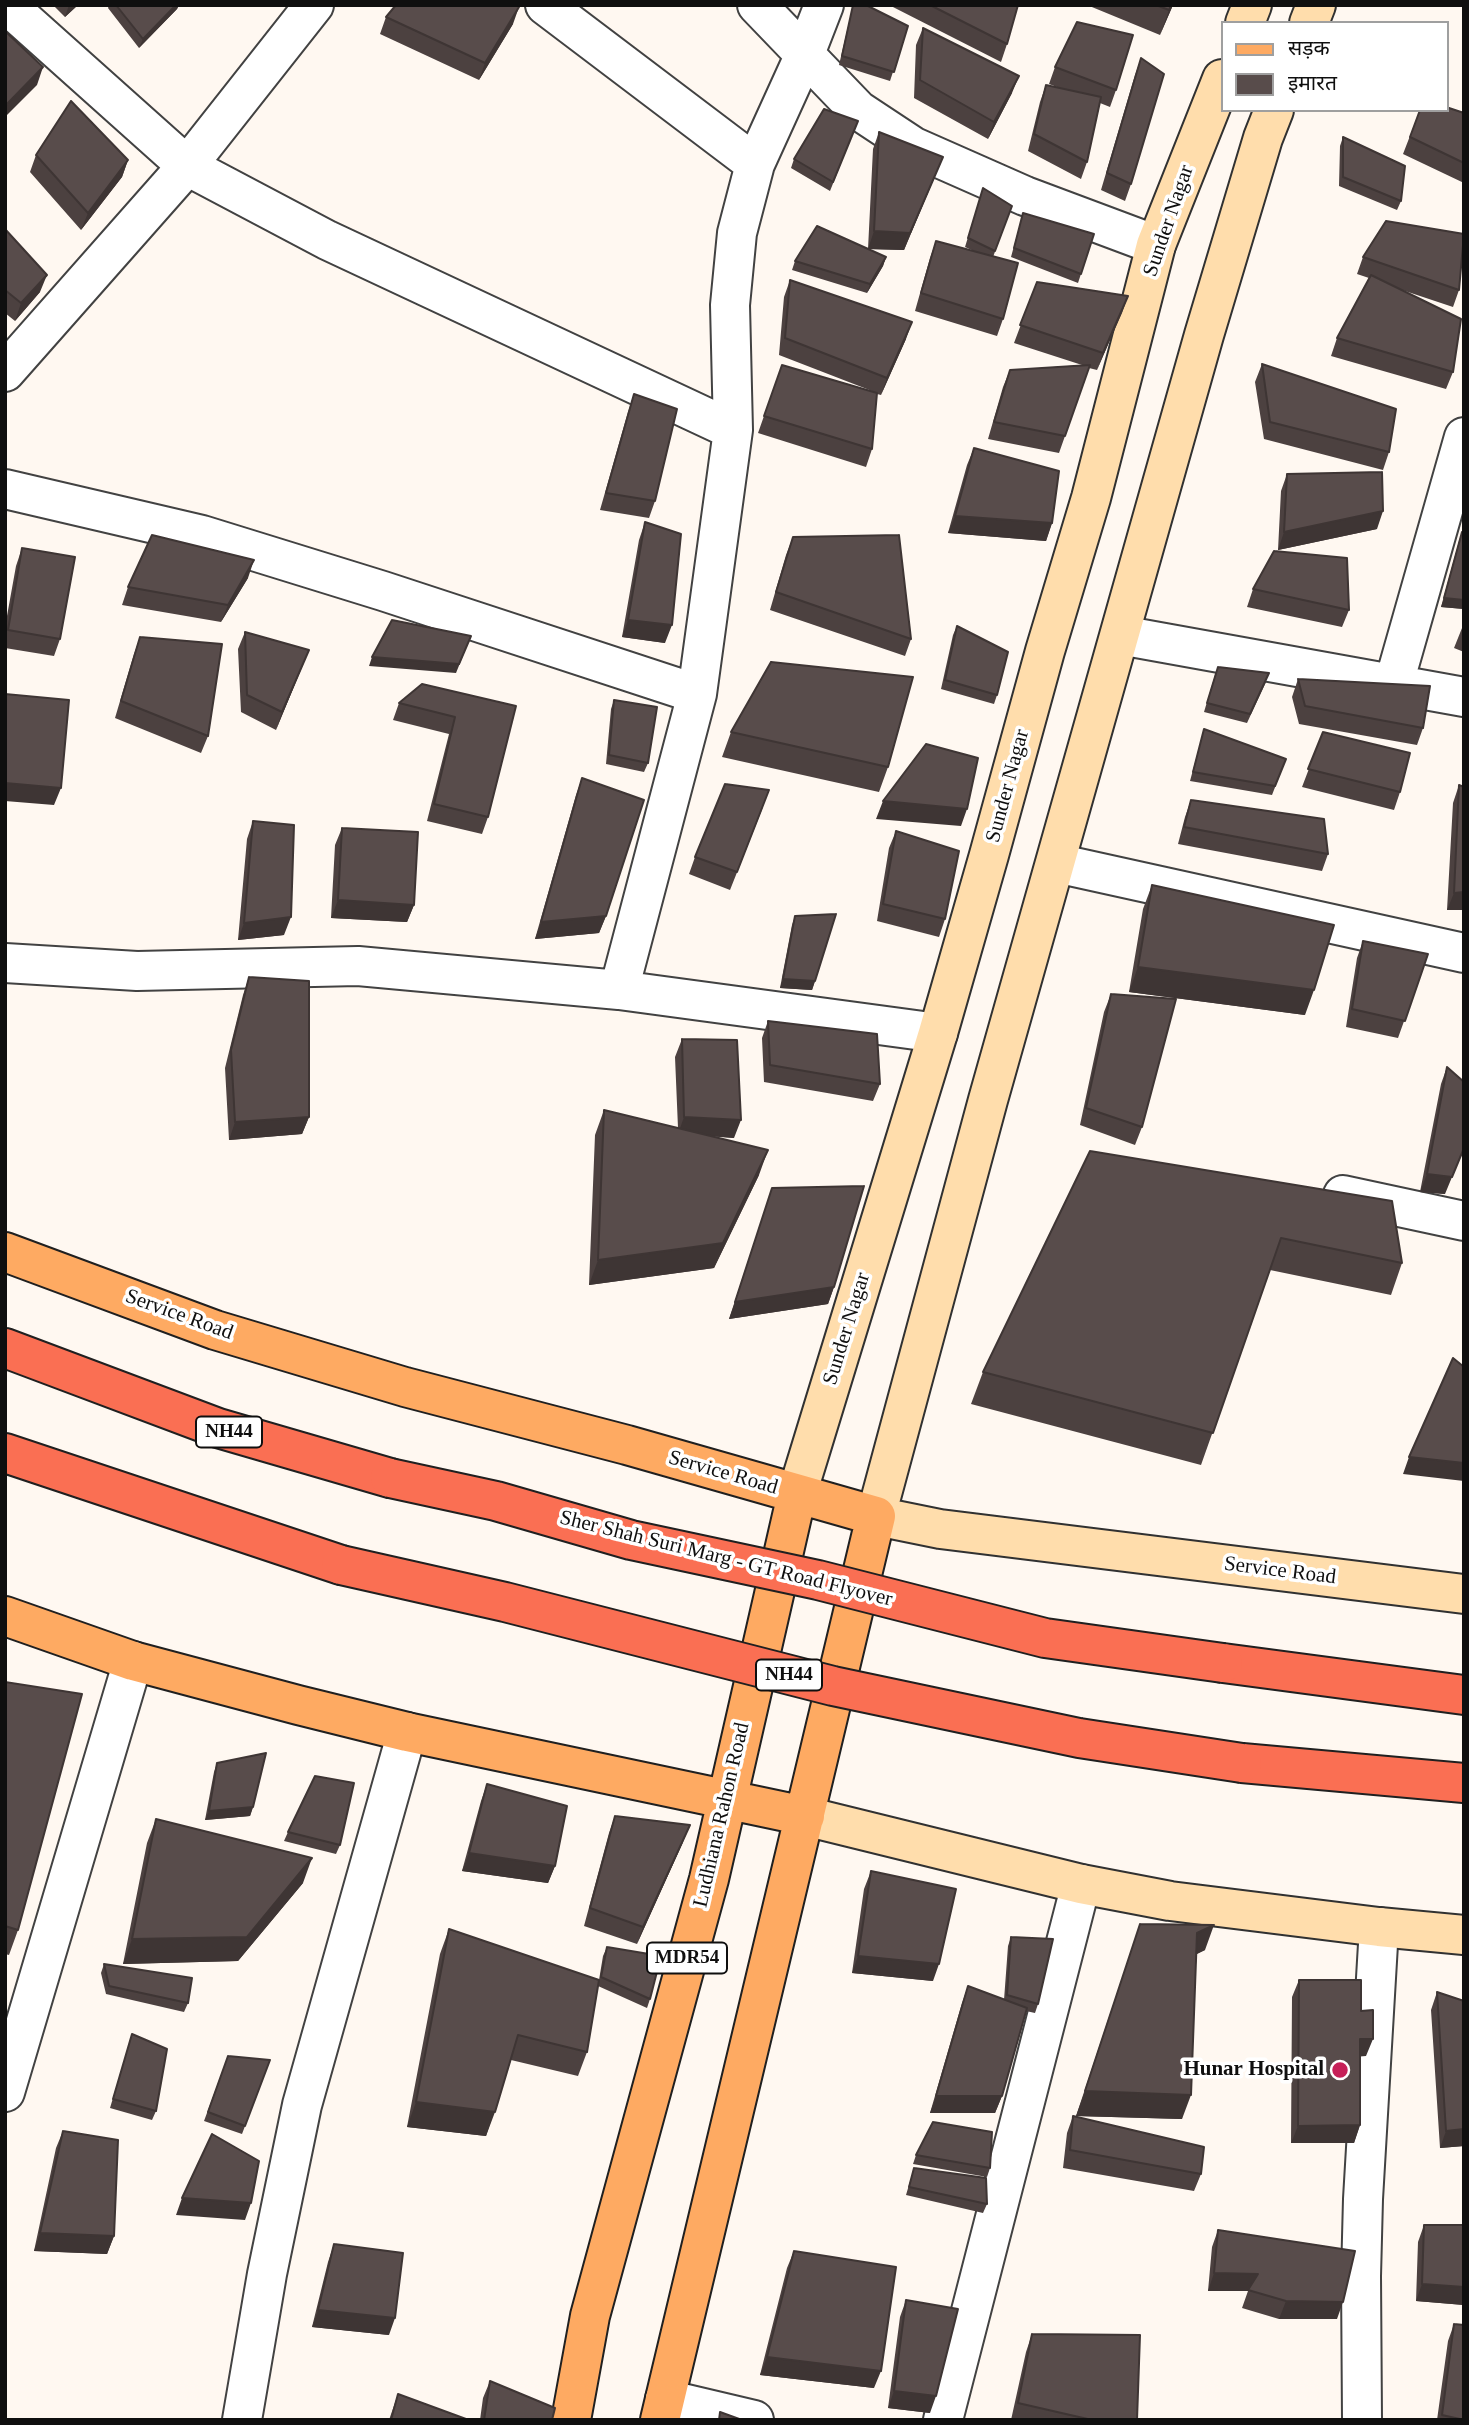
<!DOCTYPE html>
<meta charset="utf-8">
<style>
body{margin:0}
#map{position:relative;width:1469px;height:2425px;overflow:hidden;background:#fff8f1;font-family:Georgia,"Noto Sans Devanagari",serif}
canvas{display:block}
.frame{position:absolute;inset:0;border:7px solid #0f0f0f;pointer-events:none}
.legend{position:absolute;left:1221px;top:21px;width:228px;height:91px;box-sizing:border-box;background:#fff;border:2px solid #9f9f9f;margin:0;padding:9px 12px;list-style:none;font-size:21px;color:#0f0f0f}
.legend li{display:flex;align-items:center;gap:14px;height:35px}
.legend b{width:35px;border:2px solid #9f9f9f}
</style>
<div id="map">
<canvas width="1469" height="2425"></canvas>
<div class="frame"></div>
<ul class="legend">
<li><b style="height:9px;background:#feaa62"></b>सड़क</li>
<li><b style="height:19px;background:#584c4b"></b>इमारत</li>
</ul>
</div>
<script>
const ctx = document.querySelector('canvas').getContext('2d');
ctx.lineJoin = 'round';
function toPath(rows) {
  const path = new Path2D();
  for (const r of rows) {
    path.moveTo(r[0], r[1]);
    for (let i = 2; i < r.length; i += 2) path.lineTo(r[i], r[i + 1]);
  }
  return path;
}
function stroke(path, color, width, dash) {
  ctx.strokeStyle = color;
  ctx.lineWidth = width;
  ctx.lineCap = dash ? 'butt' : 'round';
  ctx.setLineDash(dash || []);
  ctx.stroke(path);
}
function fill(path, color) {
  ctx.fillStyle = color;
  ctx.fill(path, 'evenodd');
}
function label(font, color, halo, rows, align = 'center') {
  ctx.font = font + ' Georgia,serif';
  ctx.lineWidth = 7;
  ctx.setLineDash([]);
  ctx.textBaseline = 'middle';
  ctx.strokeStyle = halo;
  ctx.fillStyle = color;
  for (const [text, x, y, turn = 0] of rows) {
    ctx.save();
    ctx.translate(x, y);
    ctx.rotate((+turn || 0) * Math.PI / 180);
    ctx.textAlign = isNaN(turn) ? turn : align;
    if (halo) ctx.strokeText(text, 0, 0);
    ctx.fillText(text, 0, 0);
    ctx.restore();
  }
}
const street = toPath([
 [314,5,187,166,327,240,733,430],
 [545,5,755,164],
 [757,5,858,110,914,147,1025,196,1156,245],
 [5,372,187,166,7,5],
 [5,489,202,535,383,591,697,694],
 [1120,635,1464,697],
 [1394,683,1464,437],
 [1056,863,1464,953],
 [5,963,137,971,358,966,619,990,938,1033],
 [619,990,697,694,733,430,730,305,737,233,755,164,805,54,824,5],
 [1343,1195,1464,1221],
 [5,2092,133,1661],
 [665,2399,754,2420],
 [242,2420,267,2274,302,2105,407,1732],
 [943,2420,1081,1884],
 [1362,2420,1361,2276,1363,2199,1379,1927]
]);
const secondary = toPath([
 [1245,23,1252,5],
 [1309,23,1316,5],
 [1274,110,1263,138,1204,335,988,1100,876,1516,940,1529,1464,1594],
 [797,1494,938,1033,989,855,1045,651,1091,498,1156,245,1222,79],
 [805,1816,1081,1884,1170,1901,1379,1927,1464,1935]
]);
const primary = toPath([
 [5,1252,215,1330,405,1387,627,1445,876,1516,660,2420],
 [5,1616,133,1661,298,1705,407,1732,805,1816],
 [571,2420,590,2316,709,1879,797,1494]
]);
const highway = toPath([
 [5,1348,218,1428,390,1478],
 [5,1453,341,1565],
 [1223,1663,1464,1695],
 [1242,1763,1464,1783]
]);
stroke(street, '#424242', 42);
stroke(secondary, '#313131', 42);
stroke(primary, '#202020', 42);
stroke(highway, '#202020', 42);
stroke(street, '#fff', 38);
stroke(secondary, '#ffddac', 38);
stroke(primary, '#feaa62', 38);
stroke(highway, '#fa6f53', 38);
const highwayBridge = toPath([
 [390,1478,496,1501,631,1540,818,1580,1045,1638,1223,1663],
 [341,1565,505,1602,833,1686,1079,1738,1242,1763]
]);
stroke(highwayBridge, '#202020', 42, []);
stroke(highwayBridge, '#fa6f53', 38);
fill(toPath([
 [53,5,78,5,65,17],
 [109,5,179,5,177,9,139,48,108,8],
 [853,5,866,5,908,26,890,81,839,65],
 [889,5,1018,5,1007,44,1001,62],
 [1087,5,1173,5,1160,35],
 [386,17,513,24,479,80,380,34],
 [923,28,1012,93,988,139,914,98,916,45],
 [1141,58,1131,184,1125,201,1101,190,1135,75],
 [1055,67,1116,90,1110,107,1100,103,1087,162,1081,179,1028,151,1040,102,1046,85,1057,87,1049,84],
 [1420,110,1464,113,1464,183,1403,154],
 [858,121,830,191,791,168,794,159],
 [879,132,943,157,904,250,868,249,873,149],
 [1343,137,1401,201,1397,210,1339,186,1340,146],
 [36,155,128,160,122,177,81,230,30,172],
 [983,188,1012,206,993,257,1003,319,997,336,915,311,930,258,936,241,976,252,965,247],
 [1023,213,1094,234,1078,283,1011,257],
 [5,229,40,292,15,321,5,313],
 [886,257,883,266,867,293,792,270,795,261],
 [1363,257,1459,290,1453,307,1399,289,1453,372,1446,389,1331,356,1337,338,1369,278,1357,274],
 [790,280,906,339,881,395,877,394,872,449,866,467,758,433,782,365,872,391,779,355,784,297],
 [1037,282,1128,296,1097,370,1089,368,1059,453,988,439,1003,387,1010,370,1082,365,1014,343],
 [1262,364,1389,452,1383,470,1264,439,1255,382],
 [634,394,655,501,649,518,600,510,628,412],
 [974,448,1052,523,1046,541,948,533,967,465],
 [1287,474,1377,529,1278,550,1281,491],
 [645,522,665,643,622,637,639,540],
 [1462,532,1464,609,1441,607,1459,541],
 [793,537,911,639,905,656,770,610,786,555],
 [22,548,60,639,54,656,5,648,5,627,16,566],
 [248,578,221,622,122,605,128,587],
 [1253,589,1349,610,1342,627,1247,607],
 [1464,623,1464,652,1454,648],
 [957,626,997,695,994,704,941,689,953,635],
 [245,632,309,650,276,730,241,712,238,649],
 [140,637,208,736,201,753,115,718,134,654],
 [1215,675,1266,682,1247,723,1204,712],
 [1298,679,1423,728,1417,745,1299,724,1292,697],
 [614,700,648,763,644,772,606,764,611,709],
 [399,703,516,706,488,817,482,834,427,821,449,734,393,720],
 [1204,729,1286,759,1272,795,1190,781],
 [731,732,888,767,879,792,722,757],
 [1323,732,1400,792,1394,810,1302,787],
 [582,778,606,916,599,933,535,939,576,795],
 [1459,785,1464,787,1464,910,1447,910,1453,803],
 [1191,800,1328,854,1322,871,1178,844,1185,817],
 [763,807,730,890,689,874,695,857],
 [253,821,284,935,238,940,247,839],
 [342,828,414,905,407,922,331,918,335,845],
 [896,831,945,919,939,937,877,921,889,848],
 [1152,885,1305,1015,1129,992,1143,909],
 [795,916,815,981,812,990,780,988,792,925],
 [1363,941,1428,954,1398,1038,1346,1027,1357,958],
 [249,977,309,1117,302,1134,229,1140,225,1068,243,995],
 [1111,994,1142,1127,1135,1145,1080,1125,1104,1012],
 [768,1021,880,1084,873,1101,764,1082,762,1038],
 [682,1039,734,1138,712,1136,759,1175,714,1268,589,1285,595,1135,604,1110,678,1128,675,1057],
 [1447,1067,1445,1194,1420,1192,1441,1084],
 [1090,1151,1402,1263,1391,1295,1270,1270,1201,1465,971,1404,983,1372],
 [772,1188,834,1287,828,1304,729,1319],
 [5,1682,18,1930,9,1955,5,1954],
 [217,1763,253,1807,250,1816,205,1820,214,1772],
 [487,1784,555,1866,548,1883,462,1871,481,1801],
 [615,1816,683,1842,637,1944,584,1926,609,1833],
 [156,1819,303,1883,238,1961,123,1964,147,1843],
 [288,1832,340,1845,336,1854,284,1841],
 [871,1871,933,1981,852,1973,864,1889],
 [1140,1924,1205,1950,1197,1954,1182,2119,1076,2116],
 [449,1929,599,1980,603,1956,607,1947,650,1999,647,2008,598,1986,587,2052,578,2076,511,2060,486,2136,407,2127,440,1954],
 [1011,1937,1038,2004,1035,2013,1026,2011,1002,2096,995,2113,930,2113,962,2003,968,1986,1004,2000,1008,1946],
 [104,1964,188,2003,184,2012,106,1994,101,1973],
 [1299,1980,1361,2011,1366,2056,1360,2056,1360,2125,1354,2143,1291,2143,1292,1997],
 [1437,1992,1464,2146,1440,2148,1431,2010],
 [132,2034,156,2111,152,2120,110,2108],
 [228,2056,270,2060,242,2134,204,2121],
 [1073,2116,1201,2174,1194,2191,1063,2168,1067,2133],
 [63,2131,114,2236,107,2254,34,2251,56,2148],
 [916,2155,990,2168,987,2177,913,2164],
 [914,2168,987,2204,983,2213,906,2195],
 [1424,2225,1464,2225,1464,2305,1416,2301,1418,2242],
 [1218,2230,1337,2319,1279,2319,1242,2308,1248,2291,1208,2291,1212,2247],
 [334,2244,389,2335,312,2327,328,2262],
 [794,2251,874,2388,760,2375,787,2268],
 [906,2300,930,2413,888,2408,900,2317],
 [1454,2324,1464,2420,1437,2420,1448,2341],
 [1032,2334,1137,2420,1011,2420,1026,2352],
 [490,2381,552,2420,480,2420,483,2398],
 [398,2394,465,2420,389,2420]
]), '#4c4140');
fill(toPath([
 [69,5,78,5,65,17],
 [176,5,179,5,177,9,139,48,143,39],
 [1171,5,1173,5,1160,35,1169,10],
 [519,7,513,24,479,80,485,63],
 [43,67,37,85,5,117,5,106],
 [1019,76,1012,93,988,139,994,122],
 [943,157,904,250,868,249,874,231],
 [128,160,122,177,81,230,88,213],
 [886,257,883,266,867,293,870,284],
 [47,275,40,292,15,321,21,303],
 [1128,296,1122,313,1097,370,1103,353],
 [912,322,906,339,881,395,887,378],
 [1383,511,1377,529,1278,550,1284,532],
 [955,516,1052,523,1046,541,948,533],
 [254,560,248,578,221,622,228,605],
 [1444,598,1464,600,1464,609,1441,607],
 [628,620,672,625,665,643,622,637],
 [471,636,456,673,369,666,372,657],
 [309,650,302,667,276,730,282,712],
 [5,783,61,788,54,805,5,801],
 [883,801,967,809,961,826,876,819],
 [1464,892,1464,910,1447,910,1454,893],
 [338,900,414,905,407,922,331,918],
 [606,916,599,933,535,939,541,922],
 [291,917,284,935,238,940,244,923],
 [1138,967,1314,990,1305,1015,1129,992],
 [783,979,815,981,812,990,780,988],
 [309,1117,302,1134,229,1140,235,1122],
 [684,1117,741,1120,734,1138,678,1134],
 [1464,1148,1445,1194,1420,1192,1427,1174],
 [768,1150,759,1175,714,1268,589,1285,598,1260],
 [834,1287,828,1304,729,1319,735,1302],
 [1409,1457,1464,1463,1464,1481,1403,1474],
 [253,1807,250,1816,205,1820,209,1811],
 [690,1825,683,1842,637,1944,643,1927],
 [469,1853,555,1866,548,1883,462,1871],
 [312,1858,303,1883,238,1961,123,1964,132,1939],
 [1214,1925,1205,1950,1188,1958,1197,1933],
 [858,1956,939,1964,933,1981,852,1973],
 [1360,2039,1373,2039,1366,2056,1354,2057],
 [1085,2091,1191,2095,1182,2119,1076,2116],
 [936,2096,1002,2096,995,2113,930,2113],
 [416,2102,495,2112,486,2136,407,2127],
 [1360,2125,1354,2143,1291,2143,1298,2126],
 [1464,2129,1464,2146,1440,2148,1446,2131],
 [182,2198,251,2203,245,2220,176,2215],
 [40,2233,114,2236,107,2254,34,2251],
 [1214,2273,1258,2274,1252,2291,1208,2291],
 [1422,2284,1464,2287,1464,2305,1416,2301],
 [1286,2301,1343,2302,1337,2319,1279,2319],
 [318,2310,395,2318,389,2335,312,2327],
 [767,2357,881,2371,874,2388,760,2375],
 [894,2391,936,2396,930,2413,888,2408]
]), '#3e3534');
const building = toPath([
 [116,5,176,5,143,39,116,5],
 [396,5,518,5,519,7,485,63,386,17,396,5],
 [853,5,866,5,908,26,894,72,842,56,853,5],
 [930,5,1018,5,1007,44,930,5],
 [1156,5,1171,5,1169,10,1156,5],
 [1077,22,1133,35,1116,90,1055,67,1077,22],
 [923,28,1019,76,994,122,920,80,923,28],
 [5,31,43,67,5,106,5,31],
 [1141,58,1164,74,1131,184,1107,173,1141,58],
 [1046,85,1101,97,1087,162,1034,134,1046,85],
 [71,101,128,160,88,213,36,155,71,101],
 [1446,107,1464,113,1464,163,1410,137,1420,110,1446,110,1446,107],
 [824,109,858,121,833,182,794,159,824,109],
 [879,132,943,157,910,233,874,231,879,132],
 [1343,137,1405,166,1401,201,1343,177,1343,137],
 [983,188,1012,206,995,251,968,238,983,188],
 [1023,213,1094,234,1081,274,1014,248,1023,213],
 [1386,221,1464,234,1459,290,1363,257,1386,221],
 [817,226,886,257,870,284,795,261,817,226],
 [5,229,47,275,21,303,5,290,5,229],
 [936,241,1018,263,1003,319,921,293,936,241],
 [1371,275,1461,319,1453,372,1337,338,1371,275],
 [790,280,912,322,887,378,785,338,790,280],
 [1037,282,1128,296,1103,353,1020,325,1037,282],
 [1262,364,1396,409,1389,452,1270,422,1262,364],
 [782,365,877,393,872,449,764,416,782,365],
 [1090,365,1065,436,994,422,1010,370,1090,365],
 [634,394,677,409,655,501,606,493,634,394],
 [974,448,1059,471,1052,523,955,516,974,448],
 [1382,472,1383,511,1284,532,1287,474,1382,472],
 [645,522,681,534,672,625,628,620,645,522],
 [1462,532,1464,532,1464,600,1444,598,1462,532],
 [152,535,254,560,228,605,128,587,152,535],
 [899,535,911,639,776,592,793,537,899,535],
 [22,548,75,557,60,639,8,630,22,548],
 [1274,551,1347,558,1349,610,1253,589,1274,551],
 [392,620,471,636,459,664,372,657,392,620],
 [957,626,1008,652,997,695,945,680,957,626],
 [245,632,309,650,282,712,247,695,245,632],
 [140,637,222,644,208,736,121,701,140,637],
 [771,662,913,677,888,767,731,732,771,662],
 [1218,667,1269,673,1250,714,1207,703,1218,667],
 [1298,679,1430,686,1423,728,1305,706,1298,679],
 [422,684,516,706,488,817,434,804,455,717,399,703,422,684],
 [5,694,69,700,61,788,5,783,5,694],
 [614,700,657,707,648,763,609,755,614,700],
 [1204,729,1286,759,1275,786,1193,772,1204,729],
 [1323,732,1410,753,1400,792,1308,769,1323,732],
 [926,744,978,758,967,809,883,801,926,744],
 [582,778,644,800,606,916,541,922,582,778],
 [725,784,769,790,737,872,695,857,725,784],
 [1459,785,1464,787,1464,892,1454,893,1459,785],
 [1191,800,1324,819,1328,854,1184,827,1191,800],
 [253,821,294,825,291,917,244,923,253,821],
 [342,828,418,832,414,905,338,900,342,828],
 [896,831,959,851,945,919,883,904,896,831],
 [1152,885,1334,925,1314,990,1138,967,1152,885],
 [836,914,815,981,783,979,795,916,836,914],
 [1363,941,1428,954,1405,1021,1352,1009,1363,941],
 [249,977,309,981,309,1117,235,1122,231,1050,249,977],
 [1111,994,1176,999,1142,1127,1086,1108,1111,994],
 [768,1021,877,1034,880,1084,770,1065,768,1021],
 [682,1039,737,1040,741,1120,684,1117,682,1039],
 [1447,1067,1464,1082,1464,1148,1452,1177,1427,1174,1447,1067],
 [604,1110,768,1150,723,1243,598,1260,604,1110],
 [1090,1151,1392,1201,1402,1263,1281,1238,1213,1433,983,1372,1090,1151],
 [864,1186,834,1287,735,1302,772,1188,864,1186],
 [1453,1358,1464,1367,1464,1463,1409,1457,1453,1358],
 [5,1682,82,1694,18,1930,5,1926,5,1682],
 [266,1753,253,1807,209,1811,217,1763,266,1753],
 [315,1776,354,1783,340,1845,288,1832,315,1776],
 [487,1784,567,1806,555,1866,469,1853,487,1784],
 [615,1816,690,1825,643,1927,590,1908,615,1816],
 [156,1819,312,1858,247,1937,132,1939,156,1819],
 [871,1871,956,1889,939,1964,858,1956,871,1871],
 [1140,1924,1214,1925,1197,1933,1191,2095,1085,2091,1140,1924],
 [449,1929,599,1980,587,2052,518,2035,495,2112,416,2102,449,1929],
 [1011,1937,1053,1939,1038,2004,1007,1995,1011,1937],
 [607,1947,661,1956,650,1999,601,1977,607,1947],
 [104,1964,192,1978,188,2003,109,1986,104,1964],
 [1299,1980,1361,1980,1361,2011,1373,2010,1373,2039,1360,2039,1360,2125,1298,2126,1299,1980],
 [968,1986,1027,2008,1002,2096,936,2096,968,1986],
 [1437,1992,1464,2001,1464,2129,1446,2131,1437,1992],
 [132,2034,167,2049,156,2111,113,2099,132,2034],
 [228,2056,270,2060,245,2126,208,2112,228,2056],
 [1073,2116,1204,2147,1201,2174,1070,2150,1073,2116],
 [933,2122,992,2132,990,2168,916,2155,933,2122],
 [63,2131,118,2140,114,2236,40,2233,63,2131],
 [212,2134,259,2161,251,2203,182,2198,212,2134],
 [914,2168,986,2178,987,2204,909,2187,914,2168],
 [1424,2225,1464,2225,1464,2287,1422,2284,1424,2225],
 [1218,2230,1355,2251,1343,2302,1286,2301,1248,2290,1258,2274,1214,2273,1218,2230],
 [334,2244,403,2253,395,2318,318,2310,334,2244],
 [794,2251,896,2267,881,2371,767,2357,794,2251],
 [906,2300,958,2309,936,2396,894,2391,906,2300],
 [1454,2324,1464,2325,1464,2420,1442,2415,1454,2324],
 [1032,2334,1140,2335,1137,2420,1092,2420,1018,2403,1032,2334],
 [490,2381,555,2408,552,2420,484,2420,490,2381],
 [398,2394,466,2419,391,2420,398,2394],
 [720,2412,742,2420,719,2420,720,2412]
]);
fill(building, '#584c4b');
stroke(building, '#3e3534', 2);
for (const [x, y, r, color] of [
 [1340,2070,9,"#c62058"]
]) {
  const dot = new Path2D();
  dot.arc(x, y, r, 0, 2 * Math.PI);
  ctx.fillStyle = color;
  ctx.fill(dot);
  stroke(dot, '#fff', 2.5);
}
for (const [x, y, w] of [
 [229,1432,66],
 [789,1675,66],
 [687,1958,80]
]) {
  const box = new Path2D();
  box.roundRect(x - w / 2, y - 15.5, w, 31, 5);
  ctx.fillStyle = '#fff';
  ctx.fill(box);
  stroke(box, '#0f0f0f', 2);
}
label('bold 19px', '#0f0f0f', null, [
 ["NH44",229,1432],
 ["NH44",789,1675],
 ["MDR54",687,1958]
]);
label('21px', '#0f0f0f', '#fff', [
 ["Sunder Nagar",1169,221,-71],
 ["Sunder Nagar",1008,786,-75],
 ["Service Road",179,1315,20],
 ["Sunder Nagar",847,1329,-73],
 ["Service Road",723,1473,16],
 ["Sher Shah Suri Marg - GT Road Flyover",726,1559,14],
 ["Service Road",1280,1571,7],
 ["Ludhiana Rahon Road",722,1815,-77]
]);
label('bold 21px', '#0f0f0f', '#fff', [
 ["Hunar Hospital",1324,2070]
], 'right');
</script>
